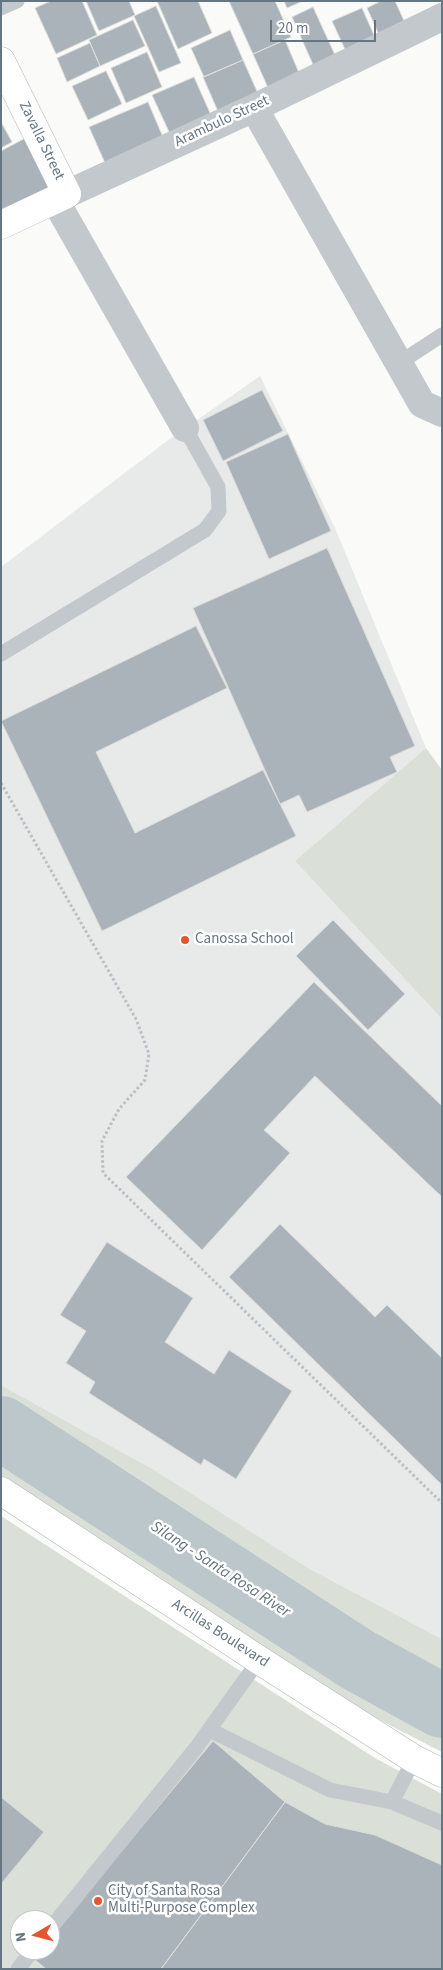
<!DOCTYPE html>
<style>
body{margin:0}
#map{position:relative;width:443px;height:1970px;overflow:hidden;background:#fafaf8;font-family:"Source Sans 3",sans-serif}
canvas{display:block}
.frame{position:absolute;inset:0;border:2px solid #657683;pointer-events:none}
.north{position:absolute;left:10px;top:1910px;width:50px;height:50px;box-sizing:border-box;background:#fff;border:1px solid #c1c8cd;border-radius:50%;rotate:262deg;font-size:14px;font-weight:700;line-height:20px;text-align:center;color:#657683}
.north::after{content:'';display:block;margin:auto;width:18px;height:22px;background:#e4572e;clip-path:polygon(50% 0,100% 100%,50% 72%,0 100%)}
.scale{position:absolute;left:270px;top:20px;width:106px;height:22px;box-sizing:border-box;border:2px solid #657683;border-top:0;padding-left:6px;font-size:15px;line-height:18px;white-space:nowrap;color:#657683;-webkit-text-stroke:4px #fff;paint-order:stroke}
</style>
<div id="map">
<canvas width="443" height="1970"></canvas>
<div class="frame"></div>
<div class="north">N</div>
<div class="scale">20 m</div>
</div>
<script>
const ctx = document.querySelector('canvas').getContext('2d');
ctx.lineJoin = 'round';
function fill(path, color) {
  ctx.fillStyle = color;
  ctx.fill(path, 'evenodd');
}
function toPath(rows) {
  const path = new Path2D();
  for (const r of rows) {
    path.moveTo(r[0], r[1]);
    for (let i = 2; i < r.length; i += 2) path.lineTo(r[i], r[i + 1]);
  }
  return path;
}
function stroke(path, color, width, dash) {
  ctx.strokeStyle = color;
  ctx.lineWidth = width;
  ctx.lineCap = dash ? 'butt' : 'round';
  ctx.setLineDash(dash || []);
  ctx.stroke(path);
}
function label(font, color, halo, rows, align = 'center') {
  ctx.font = font + ' "Source Sans 3",sans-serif';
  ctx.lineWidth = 5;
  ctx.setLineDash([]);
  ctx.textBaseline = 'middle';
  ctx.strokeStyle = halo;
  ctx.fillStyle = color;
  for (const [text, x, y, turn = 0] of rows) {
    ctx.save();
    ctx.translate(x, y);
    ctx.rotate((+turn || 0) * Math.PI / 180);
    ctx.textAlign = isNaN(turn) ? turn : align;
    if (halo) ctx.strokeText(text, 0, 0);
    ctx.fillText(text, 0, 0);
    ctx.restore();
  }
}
fill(toPath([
 [260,376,335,528,426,748,295,861,442,1019,442,1639,308,1568,156,1471,1,1385,1,567,167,441]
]), '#e8e9e9');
fill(toPath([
 [426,748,442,770,442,1019,295,861],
 [1,1385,156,1471,308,1568,442,1639,442,1752,376,1718,66,1524,1,1479],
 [1,1516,375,1758,442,1794,442,1969,1,1969],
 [20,1920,50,1920,50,1950,20,1950]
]), '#dadfd7');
stroke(toPath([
 [1,1428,358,1660,442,1706]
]), '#bbc7cb', 64);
const building = toPath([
 [51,1,82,1,97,35,56,54,35,8,51,1],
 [86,1,129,1,135,15,99,31,86,1],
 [157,1,198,1,212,33,178,49,157,1],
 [229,1,275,1,291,37,253,54,229,1],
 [284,1,303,1,287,8,284,1],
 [381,1,395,1,415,45,389,57,367,8,381,1],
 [156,6,181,63,159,72,134,16,156,6],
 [313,7,345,77,323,87,292,17,313,7],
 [362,8,384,58,355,71,332,21,362,8],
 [133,20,145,46,100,66,89,40,133,20],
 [230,30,243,60,204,77,191,48,230,30],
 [285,40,308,94,277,108,253,54,285,40],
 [90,43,100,66,67,82,57,58,90,43],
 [147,52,162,87,126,103,111,68,147,52],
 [243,60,260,98,220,116,203,77,243,60],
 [106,71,122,104,88,120,72,86,106,71],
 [194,77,218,131,177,149,152,95,194,77],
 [148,102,168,149,110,174,89,127,148,102],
 [1,122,12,142,1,148,1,122],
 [35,133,65,188,1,222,1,151,35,133],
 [262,390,283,431,223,461,203,420,262,390],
 [288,434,331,531,269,559,226,462,288,434],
 [327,548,415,746,390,757,397,772,307,812,299,795,280,804,193,608,327,548],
 [196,626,227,688,96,752,135,833,263,770,296,836,102,931,1,721,196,626],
 [333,920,405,994,368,1030,296,956,333,920],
 [314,982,442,1106,442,1197,315,1076,264,1130,290,1153,202,1250,126,1177,314,982],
 [280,1224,375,1317,387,1305,442,1358,442,1485,229,1277,280,1224],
 [107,1242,193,1298,165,1342,214,1374,229,1350,292,1391,236,1479,204,1459,201,1465,89,1393,95,1382,66,1363,86,1331,60,1315,107,1242],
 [213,1741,285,1802,161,1969,46,1969,33,1958,39,1950,50,1950,50,1937,213,1741],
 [1,1797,44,1832,1,1884,1,1797],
 [285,1802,325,1824,375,1835,442,1865,442,1969,161,1969,285,1802]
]);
fill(building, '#aab3b9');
stroke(building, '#dcdcda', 1);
const secondary = toPath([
 [1,61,67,194,1,225],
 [1,1491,259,1660,414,1759,442,1773]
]);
stroke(secondary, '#b3babf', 29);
stroke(toPath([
 [1,783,136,1019,149,1054,145,1080,119,1109,102,1141,103,1173,442,1503]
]), '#bbbfc2', 3, [2.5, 2.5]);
stroke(toPath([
 [1,8,17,1],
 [399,363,442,335],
 [1,654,205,530,219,511,218,487,185,428],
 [210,1730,330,1790,392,1802],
 [414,1759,392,1802,442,1823],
 [50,1929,196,1748,259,1660],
 [18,1969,33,1950]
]), '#c3c8cc', 15);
stroke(toPath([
 [254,108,422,404,442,413],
 [67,194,254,108,442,17],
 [55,200,185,428]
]), '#c3c8cc', 28);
stroke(secondary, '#fff', 28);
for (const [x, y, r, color] of [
 [185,940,5,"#e4572e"],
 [98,1901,5,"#e4572e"]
]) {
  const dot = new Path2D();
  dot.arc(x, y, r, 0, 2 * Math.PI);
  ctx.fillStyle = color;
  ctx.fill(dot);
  stroke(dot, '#fff', 2);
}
label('15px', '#657683', '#fff', [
 ["Arambulo Street",222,122,-25],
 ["Zavalla Street",41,141,64],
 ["Arcillas Boulevard",220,1634,33]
]);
label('15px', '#657683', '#fff', [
 ["Canossa School",195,940],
 ["City of Santa Rosa",108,1892],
 ["Multi-Purpose Complex",108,1909]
], 'left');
label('italic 16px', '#60757c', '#fff', [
 ["Silang - Santa Rosa River",220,1570,33]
]);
</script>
